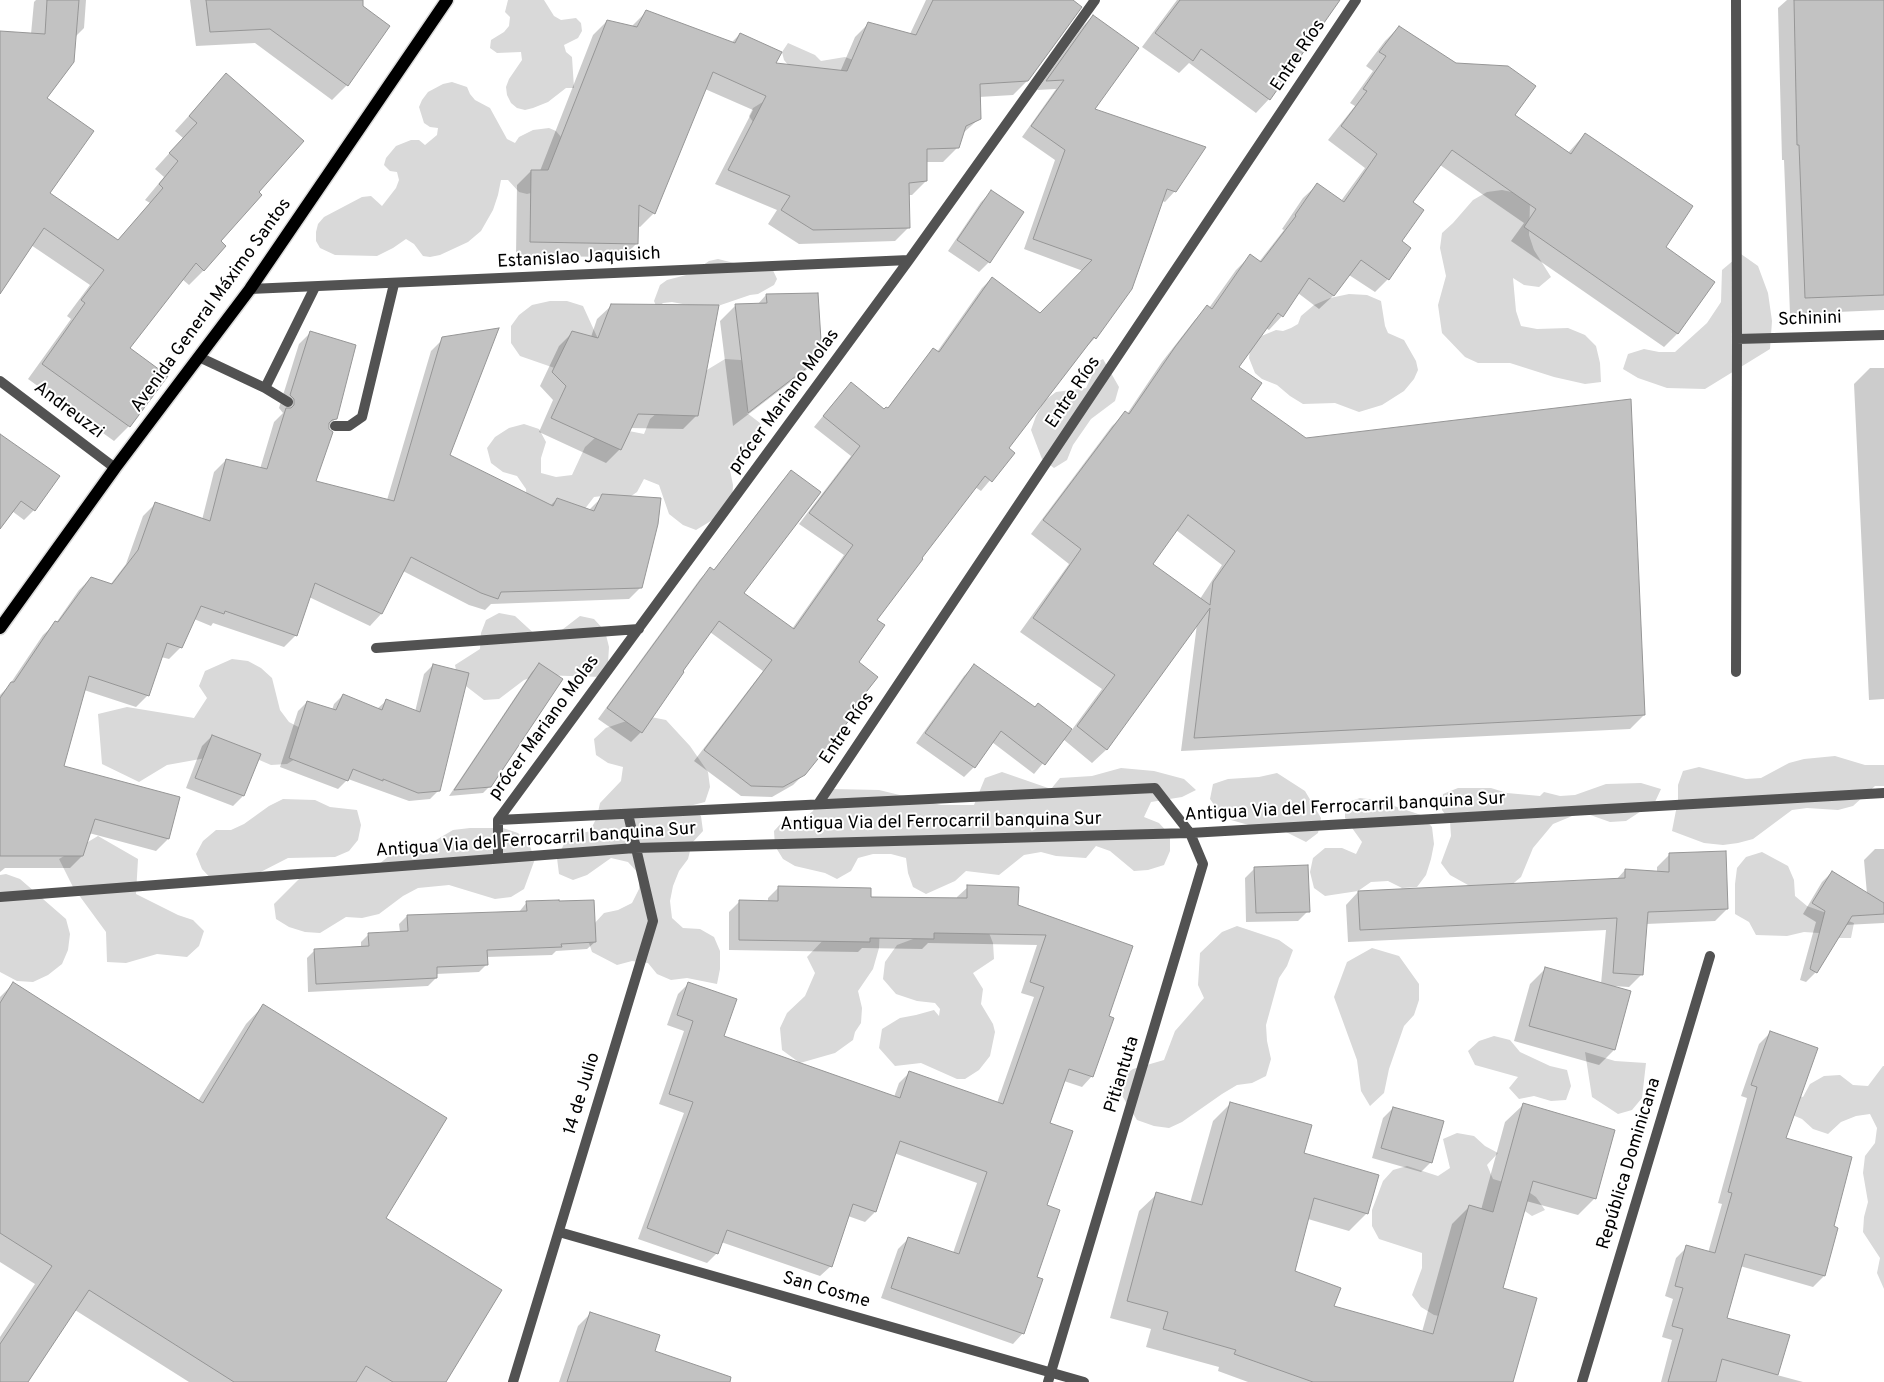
<!DOCTYPE html>
<meta charset="utf-8">
<style>
body{margin:0}
canvas{display:block;background:#fff}
</style>
<canvas width="1884" height="1382"></canvas>
<script>
const ctx = document.querySelector('canvas').getContext('2d');
ctx.lineJoin = 'round';
function fill(path, color) {
  ctx.fillStyle = color;
  ctx.fill(path, 'evenodd');
}
function toPath(rows) {
  const path = new Path2D();
  for (const r of rows) {
    path.moveTo(r[0], r[1]);
    for (let i = 2; i < r.length; i += 2) path.lineTo(r[i], r[i + 1]);
  }
  return path;
}
function stroke(path, color, width, dash) {
  ctx.strokeStyle = color;
  ctx.lineWidth = width;
  ctx.lineCap = dash ? 'butt' : 'round';
  ctx.setLineDash(dash || []);
  ctx.stroke(path);
}
function label(font, color, halo, rows, align = 'center') {
  ctx.font = font + ' Overpass,sans-serif';
  ctx.lineWidth = 4;
  ctx.setLineDash([]);
  ctx.textBaseline = 'middle';
  ctx.strokeStyle = halo;
  ctx.fillStyle = color;
  for (const [text, x, y, turn = 0] of rows) {
    ctx.save();
    ctx.translate(x, y);
    ctx.rotate((+turn || 0) * Math.PI / 180);
    ctx.textAlign = isNaN(turn) ? turn : align;
    if (halo) ctx.strokeText(text, 0, 0);
    ctx.fillText(text, 0, 0);
    ctx.restore();
  }
}
fill(toPath([
 [508,0,544,0,554,16,561,20,576,18,581,23,582,31,578,38,564,45,566,52,572,57,574,88,566,88,548,102,533,108,525,110,517,108,511,103,507,95,506,87,509,79,522,60,521,52,497,53,490,48,491,40,504,32,509,26,510,17,505,12],
 [788,43,815,55,821,61,845,57,853,60,856,68,753,122,749,116,753,108,766,100,789,66,784,60,782,52],
 [452,82,467,87,470,94,475,100,490,108,507,139,515,143,519,137,533,130,549,128,556,131,561,137,561,153,535,192,527,194,519,192,508,180,501,180,498,195,493,210,481,231,468,242,440,255,430,257,423,256,414,244,406,239,393,248,377,256,335,255,320,248,316,241,316,232,318,224,324,217,362,197,371,196,382,206,396,188,399,180,397,172,390,171,384,165,386,158,396,146,411,140,419,140,425,145,437,135,438,128,430,127,424,123,419,107,422,100,428,92,443,84],
 [1502,190,1517,193,1530,203,1529,235,1534,250,1551,277,1539,287,1524,285,1513,278,1516,311,1521,326,1537,329,1568,328,1585,335,1596,346,1600,363,1601,382,1585,384,1554,377,1510,363,1478,363,1465,357,1442,333,1438,305,1446,276,1440,248,1442,233,1453,223,1473,200,1487,192],
 [1741,254,1758,266,1768,293,1772,321,1770,349,1705,389,1667,388,1638,378,1623,369,1628,354,1644,349,1659,352,1675,352,1707,323,1721,302,1722,270],
 [718,259,734,263,771,266,777,279,774,285,758,294,750,295,712,308,696,308,688,305,672,302,663,303,657,308,654,301,660,285,667,280,690,274,709,261],
 [1349,294,1367,295,1381,301,1385,326,1388,333,1404,340,1416,361,1418,370,1414,379,1404,391,1382,405,1359,412,1335,403,1303,404,1290,396,1277,385,1262,379,1255,373,1249,358,1250,350,1259,337,1276,330,1283,331,1291,328,1298,324,1301,316,1314,305,1330,298],
 [550,301,567,301,583,306,599,341,566,372,520,356,511,343,511,326,519,315,532,305],
 [725,359,741,360,753,369,747,413,760,423,763,439,752,450,736,457,730,470,733,485,732,501,724,513,696,530,683,525,669,514,659,485,644,479,637,492,624,501,611,495,594,497,584,510,527,505,526,489,517,476,503,472,491,463,487,448,495,437,509,428,524,424,539,429,546,442,541,458,541,473,556,477,572,475,585,447,596,437,629,431,644,434,650,419,702,373],
 [1103,359,1119,387,1115,401,1091,419,1073,445,1067,460,1054,468,1042,459,1031,430,1036,416,1044,401,1056,392,1086,388,1099,361],
 [499,613,515,616,539,638,554,636,580,616,594,619,605,631,609,647,608,663,602,677,539,675,524,680,499,699,484,700,458,680,455,665,480,649,481,633,486,620],
 [232,659,248,661,261,668,272,678,280,710,289,722,304,730,300,756,287,764,271,765,257,759,217,756,167,765,139,782,102,764,98,714,127,707,194,718,207,698,199,686,205,671],
 [651,717,666,720,690,746,708,772,710,787,705,802,689,806,701,816,703,831,692,843,688,859,679,871,673,886,670,901,672,918,683,928,700,929,714,937,720,951,720,969,717,984,687,978,671,980,657,974,648,963,632,961,617,965,592,952,587,937,593,925,604,913,618,910,632,903,639,889,639,874,628,862,611,858,587,875,573,880,559,874,557,858,564,844,576,835,590,831,597,817,600,803,621,781,623,767,608,763,596,755,594,739,606,728,635,718],
 [1835,756,1865,765,1884,765,1884,786,1875,786,1853,806,1838,810,1807,808,1792,810,1753,839,1738,843,1723,845,1704,843,1672,831,1678,800,1678,785,1683,771,1699,767,1746,779,1761,778,1789,763,1804,759],
 [1121,768,1154,771,1184,779,1196,790,1182,797,1151,802,1144,817,1159,823,1170,835,1170,851,1164,865,1148,870,1134,871,1110,851,1096,846,1086,858,1056,856,1041,852,1024,855,999,875,966,871,955,881,926,894,913,887,908,873,906,858,891,854,873,854,858,858,851,871,837,879,825,873,795,866,783,859,775,846,774,831,785,819,801,821,813,811,819,797,832,789,879,790,941,805,974,805,985,778,1002,772,1051,789,1060,778,1092,776],
 [1277,773,1305,791,1321,818,1318,833,1306,842,1280,829,1263,829,1231,820,1219,812,1210,799,1213,784,1228,779,1259,777],
 [1641,783,1661,789,1655,802,1626,821,1610,822,1582,812,1553,824,1533,848,1521,877,1509,887,1477,890,1450,875,1441,863,1451,836,1450,821,1442,810,1443,794,1458,788,1491,788,1507,793,1540,796,1544,792,1560,796,1575,795,1606,784],
 [1360,798,1376,800,1421,815,1432,827,1434,844,1431,859,1426,875,1417,887,1402,888,1388,881,1371,882,1358,891,1325,896,1314,888,1310,872,1313,858,1325,848,1342,848,1356,854,1362,842,1345,818,1345,803],
 [283,799,315,800,330,807,357,810,361,825,358,840,349,851,335,857,288,858,245,880,214,882,202,869,196,854,203,841,216,830,231,830,244,824,269,806],
 [470,828,503,828,518,833,529,844,535,859,524,889,511,897,495,899,449,885,418,888,403,896,379,914,362,918,346,917,320,933,305,932,289,927,276,919,274,904,305,873,372,870,396,850,411,851,426,846,453,830],
 [98,836,138,859,136,894,178,915,193,920,204,931,199,946,187,957,157,954,126,963,107,962,106,932,73,887,59,859],
 [1762,852,1788,866,1794,880,1795,896,1807,906,1854,923,1851,938,1835,938,1819,933,1804,932,1787,936,1756,935,1749,922,1735,914,1735,884,1737,868,1746,857],
 [6,874,20,879,66,919,70,934,68,950,62,964,48,975,33,982,17,981,0,972,0,875],
 [939,924,986,925,993,943,994,959,973,973,983,989,981,1004,993,1024,995,1032,990,1056,979,1070,965,1079,957,1079,921,1063,895,1066,879,1048,882,1029,900,1018,916,1015,934,1010,939,1016,940,1009,935,1003,917,1001,896,994,883,979,885,962,897,945,913,939],
 [880,925,879,948,873,969,858,991,862,1008,861,1023,855,1032,853,1040,835,1053,800,1063,782,1050,780,1028,787,1013,805,996,815,973,807,957,828,935],
 [1237,926,1279,940,1293,950,1287,966,1279,978,1266,1025,1267,1041,1271,1059,1266,1076,1252,1083,1237,1085,1222,1094,1182,1122,1169,1128,1154,1126,1137,1120,1121,1094,1120,1078,1133,1069,1164,1060,1175,1031,1204,998,1198,985,1200,953,1222,932],
 [1372,948,1399,956,1419,984,1419,1000,1414,1015,1404,1026,1389,1069,1384,1093,1370,1106,1361,1091,1357,1060,1334,997,1347,962],
 [1494,1036,1510,1040,1520,1052,1550,1066,1567,1070,1571,1086,1566,1100,1551,1101,1534,1096,1519,1099,1509,1088,1518,1077,1475,1065,1468,1051,1479,1041],
 [1585,1052,1615,1061,1646,1063,1642,1098,1632,1110,1618,1114,1592,1097],
 [1883,1066,1884,1066,1884,1289,1877,1273,1880,1258,1863,1232,1864,1217,1868,1202,1863,1173,1865,1156,1875,1143,1877,1128,1870,1114,1856,1116,1841,1122,1828,1134,1813,1129,1802,1119,1773,1107,1771,1088,1803,1097,1810,1084,1824,1076,1840,1075,1853,1085,1868,1086],
 [1457,1133,1474,1136,1485,1146,1498,1153,1487,1165,1493,1179,1523,1188,1536,1197,1545,1210,1532,1216,1519,1207,1449,1318,1434,1315,1421,1307,1412,1295,1422,1268,1422,1253,1379,1239,1372,1226,1372,1210,1383,1181,1393,1170,1407,1166,1438,1176,1450,1168,1443,1139]
]), '#d9d9d9');
fill(toPath([
 [36,0,86,0,84,28,75,37,45,99,48,193,117,241,150,203,145,200,164,177,155,169,183,138,175,131,226,75,258,192,219,241,204,270,189,285,182,279,128,349,166,376,129,426,114,441,28,379,71,319,67,316,90,285,31,245,0,288,0,32,31,34,34,2],
 [190,0,353,0,347,85,332,100,255,43,196,46],
 [926,0,1071,0,1027,81,1013,95,979,97,980,118,962,134,957,148,943,162,925,162,926,181,912,195,908,195,909,227,895,241,799,244,768,224,777,210,715,184,753,110,705,89,654,213,640,227,637,226,637,243,623,257,516,256,517,185,531,171,540,171,593,35,607,21,631,27,647,11,731,43,740,34,774,64,840,72,855,37,869,23,910,34],
 [1177,0,1321,0,1269,99,1256,113,1189,63,1179,73,1142,47],
 [1787,0,1884,0,1884,310,1790,314,1784,160,1782,160,1778,8],
 [1093,16,1093,110,1175,191,1165,202,1162,201,1131,288,1095,338,1085,348,1007,448,1013,453,981,491,975,487,920,558,876,620,804,774,793,785,772,797,741,796,694,761,763,671,710,632,641,732,631,742,598,719,700,579,710,569,713,571,781,482,791,472,742,593,792,629,844,555,799,524,851,456,814,427,841,394,851,384,884,410,887,409,924,360,934,350,937,352,982,288,992,278,1040,314,1083,271,1024,249,1055,160,1022,137,1056,89,1037,90,1083,26],
 [1399,27,1514,115,1568,153,1585,134,1664,248,1714,282,1677,334,1664,347,1511,241,1524,223,1440,165,1411,202,1388,279,1375,292,1349,275,1333,296,1319,309,1298,293,1282,316,1269,330,1266,328,1237,367,1249,400,1644,715,1630,729,1181,751,1197,624,1106,750,1092,763,1063,739,1034,774,992,742,974,767,964,777,916,743,964,676,974,666,1034,708,1038,705,1071,731,1102,689,1020,632,1069,564,1031,534,1112,426,1126,413,1127,414,1162,362,1194,321,1207,307,1209,308,1236,270,1250,256,1259,262,1284,230,1282,229,1303,198,1317,185,1341,201,1365,168,1328,140,1355,106,1350,103,1373,71,1366,66,1385,41],
 [1176,530,1222,565,1200,599,1151,564],
 [991,192,989,262,979,272,948,251,981,202],
 [766,295,821,356,805,371,733,426,720,321,735,306,757,305],
 [611,306,697,415,683,429,630,428,620,449,606,463,539,432,553,400,540,386,559,346,573,332,591,337,597,319],
 [311,332,336,418,328,426,314,482,387,500,431,351,443,339,448,456,550,506,557,499,589,510,603,496,641,587,629,599,491,604,485,610,469,605,403,571,381,614,370,626,309,597,296,635,284,647,213,623,211,626,194,619,181,647,169,659,161,657,148,695,136,707,84,690,63,767,178,798,168,839,156,851,89,833,82,856,70,868,5,868,0,872,0,695,8,687,43,635,56,623,79,590,91,578,110,585,126,564,143,516,155,504,202,520,214,472,226,460,260,469,274,422,283,413,279,408,299,344],
 [1870,368,1884,368,1884,699,1869,700,1854,384],
 [0,435,34,510,24,520,12,511,0,528],
 [433,665,439,790,430,799,409,801,348,779,338,789,280,767,298,711,307,702,332,710,334,704,343,695,377,709,386,701,415,712,424,674],
 [539,665,490,786,483,793,449,796,532,672],
 [212,736,243,796,233,806,186,788,202,746],
 [1875,849,1884,849,1884,923,1845,925,1816,972,1806,982,1800,980,1816,922,1803,914,1822,882,1832,872,1867,894,1864,860],
 [1669,855,1727,909,1715,921,1646,924,1641,975,1629,987,1612,986,1630,992,1614,1050,1599,1065,1514,1041,1530,984,1545,969,1601,984,1606,930,1348,942,1346,905,1358,892,1616,880,1625,870,1657,873,1657,867],
 [1255,868,1308,911,1298,921,1246,922,1245,878],
 [968,887,1017,906,1132,946,1108,1017,1092,1076,1082,1087,1064,1081,1049,1124,1045,1206,1036,1278,1023,1333,1013,1344,881,1298,898,1249,909,1238,953,1253,977,1183,894,1153,875,1212,865,1222,848,1216,831,1266,820,1276,721,1242,717,1253,707,1263,638,1239,684,1113,659,1104,684,1031,667,1025,678,994,689,983,722,1037,894,1097,899,1083,909,1073,997,1103,1034,997,1021,993,1037,945,928,943,922,949,862,948,858,952,729,950,729,912,740,901,768,902,768,898,778,888,869,898,957,899,957,897],
 [527,902,595,942,587,949,556,951,552,955,486,957,487,964,479,972,436,974,436,978,428,986,308,992,307,958,315,950,361,948,361,942,369,934,400,932,399,924,407,916,519,912],
 [13,984,198,1101,246,1024,263,1006,384,1219,445,1382,189,1382,75,1310,27,1382,0,1382,0,1337,35,1284,0,1262,0,997],
 [1770,1033,1784,1139,1832,1227,1836,1229,1824,1276,1813,1287,1740,1266,1726,1319,1788,1336,1777,1375,1803,1382,1661,1382,1672,1340,1662,1337,1673,1299,1665,1296,1676,1258,1687,1247,1708,1253,1722,1204,1718,1203,1747,1098,1741,1096,1759,1044],
 [1230,1104,1303,1154,1367,1213,1349,1231,1308,1219,1294,1272,1332,1307,1422,1332,1452,1224,1469,1207,1481,1210,1505,1122,1523,1105,1595,1198,1578,1215,1526,1201,1502,1289,1512,1382,1248,1382,1218,1371,1219,1367,1146,1347,1151,1329,1110,1318,1139,1211,1157,1194,1190,1203,1213,1121],
 [1393,1108,1431,1162,1421,1172,1372,1158,1383,1118],
 [591,1313,653,1352,724,1382,559,1382,578,1326]
]), '#0003');
const building = toPath([
 [47,0,79,0,74,62,47,98,94,131,50,193,118,240,163,188,159,184,178,161,169,153,197,123,189,116,226,73,304,141,259,192,262,195,221,241,226,246,204,271,196,263,130,348,168,376,130,427,42,364,85,303,81,300,104,270,44,228,0,294,0,31,45,34,47,0],
 [206,0,363,0,363,6,390,26,348,86,270,29,210,32,206,0],
 [933,0,1073,0,1082,7,1028,81,980,84,981,119,966,126,959,148,927,149,927,181,909,183,910,228,813,230,781,210,790,196,728,170,766,96,713,72,655,214,639,205,638,244,530,242,531,170,548,170,607,20,637,27,646,10,735,43,740,33,782,52,776,63,847,71,868,22,916,35,933,0],
 [1180,0,1340,0,1270,100,1201,49,1193,61,1155,33,1180,0],
 [1794,0,1884,0,1884,295,1805,298,1799,145,1797,145,1794,0],
 [1093,15,1139,48,1095,109,1206,147,1176,192,1167,189,1132,289,1096,339,1094,337,1009,448,1015,453,992,482,985,476,922,558,923,559,877,620,885,625,859,662,878,677,848,715,851,718,805,775,783,787,751,786,704,750,772,660,719,621,683,671,684,672,642,733,607,708,710,567,714,570,791,470,821,492,744,593,794,629,853,545,809,513,860,446,823,416,851,382,884,409,886,407,888,408,933,348,939,352,992,277,1040,313,1092,260,1033,239,1065,150,1031,126,1064,80,1046,81,1093,15],
 [1399,26,1456,63,1508,66,1536,86,1515,115,1571,154,1585,133,1693,206,1666,247,1715,282,1678,334,1524,227,1536,209,1452,150,1413,202,1424,210,1402,241,1411,248,1389,280,1361,260,1334,296,1309,278,1283,317,1278,313,1239,367,1262,383,1251,399,1306,438,1631,399,1645,715,1194,738,1210,608,1107,750,1077,726,1115,675,1033,618,1081,549,1043,520,1125,411,1129,414,1175,347,1207,305,1212,309,1250,254,1261,262,1296,216,1295,215,1317,183,1344,202,1377,154,1341,126,1367,91,1363,89,1386,56,1379,52,1399,26],
 [1188,515,1235,551,1213,582,1210,605,1153,564,1188,515],
 [991,190,1024,212,990,263,957,240,991,190],
 [818,293,822,356,748,413,735,304,767,303,766,294,818,293],
 [611,304,719,305,698,416,638,414,621,450,551,418,566,386,552,372,572,331,598,338,611,304],
 [499,328,450,455,553,506,557,498,594,511,602,494,661,498,658,524,642,588,501,592,498,599,481,593,411,557,382,614,315,583,297,636,225,611,224,614,201,606,182,648,167,643,149,696,89,676,64,766,180,797,169,839,95,819,83,856,0,856,0,698,11,682,14,682,55,621,58,622,91,577,112,584,138,550,155,502,210,521,226,459,267,469,286,408,291,408,294,405,294,399,290,395,310,331,356,345,337,419,332,420,329,423,329,429,333,432,316,481,394,501,442,337,499,328],
 [0,434,60,476,35,511,21,501,0,529,0,434],
 [539,663,563,679,491,787,454,790,539,663],
 [433,664,469,673,440,791,418,793,383,779,383,781,353,769,348,781,289,758,307,701,336,710,343,694,382,710,386,699,420,712,433,664],
 [974,664,1035,707,1038,703,1072,729,1045,765,1001,731,975,768,925,733,974,664],
 [212,735,261,754,244,796,195,778,212,735],
 [1726,851,1728,909,1648,912,1643,975,1613,973,1617,918,1360,930,1358,891,1625,878,1625,869,1669,872,1669,853,1726,851],
 [1308,865,1310,912,1256,913,1254,867,1308,865],
 [1832,871,1884,903,1884,914,1852,916,1817,973,1810,969,1825,911,1812,903,1832,871],
 [967,885,1019,887,1018,905,1133,946,1109,1016,1114,1018,1093,1077,1069,1069,1050,1123,1073,1131,1047,1205,1060,1210,1037,1277,1043,1279,1024,1334,891,1288,908,1237,959,1254,987,1172,900,1141,876,1212,853,1204,832,1267,727,1230,718,1254,647,1228,693,1102,669,1094,693,1021,677,1015,688,982,737,999,724,1036,900,1098,909,1071,1003,1104,1044,987,1030,982,1046,935,934,933,934,939,870,938,870,942,739,940,739,900,778,901,778,886,871,888,871,897,967,898,967,885],
 [559,900,559,901,594,900,596,942,561,944,562,947,487,950,488,965,437,967,437,978,316,984,314,949,369,946,368,933,408,931,407,915,527,911,526,901,559,900],
 [1545,967,1631,991,1615,1050,1529,1026,1545,967],
 [13,982,203,1103,263,1004,447,1118,386,1218,502,1290,446,1382,393,1382,366,1366,356,1382,234,1382,89,1290,28,1382,0,1382,0,1344,52,1266,0,1233,0,1003,13,982],
 [1770,1031,1818,1048,1786,1138,1852,1157,1834,1226,1838,1228,1825,1276,1745,1254,1727,1318,1790,1335,1778,1375,1722,1359,1716,1382,1668,1382,1683,1329,1672,1326,1683,1288,1675,1286,1686,1245,1715,1253,1732,1193,1728,1192,1757,1087,1751,1085,1770,1031],
 [1230,1102,1312,1125,1304,1153,1379,1175,1368,1214,1314,1198,1295,1271,1341,1288,1334,1306,1433,1334,1469,1205,1493,1212,1523,1103,1615,1130,1596,1199,1533,1181,1503,1288,1537,1298,1513,1382,1313,1382,1234,1354,1236,1350,1163,1329,1168,1312,1127,1301,1156,1192,1202,1205,1230,1102],
 [1393,1107,1444,1121,1432,1163,1381,1148,1393,1107],
 [590,1312,660,1335,655,1351,731,1377,730,1382,567,1382,590,1312]
]);
fill(building, '#c2c2c2');
stroke(building, '#969696', 1);
const primary = toPath([
 [0,628,115,468,250,289,447,0]
]);
stroke(primary, '#dbdbdb', 15);
stroke(toPath([
 [1737,339,1884,335],
 [199,357,265,388,288,402],
 [265,388,315,287],
 [335,426,349,426,362,417,394,284],
 [1736,672,1737,339,1736,0]
]), '#525252', 10);
stroke(toPath([
 [250,289,909,260],
 [0,381,115,468],
 [376,648,639,629],
 [818,804,1356,0],
 [498,820,909,260,1095,0],
 [498,858,498,820,1155,788,1190,833,1203,864,1048,1382],
 [0,897,635,848,1190,833,1884,793],
 [559,1232,1084,1382],
 [513,1382,653,921,628,814],
 [1582,1382,1710,956]
]), '#525252', 10);
stroke(primary, '#000', 12);
label('18px', '#000', '#fff', [
 ["Entre Ríos",1299,56,-56],
 ["Estanislao Jaquisich",579,259,-3],
 ["Avenida General Máximo Santos",212,306,-54],
 ["Schinini",1810,320,-2],
 ["Entre Ríos",1074,393,-56],
 ["prócer Mariano Molas",785,402,-54],
 ["Andreuzzi",68,411,37],
 ["prócer Mariano Molas",545,728,-54],
 ["Entre Ríos",848,729,-56],
 ["Antigua Via del Ferrocarril banquina Sur",1345,808,-3],
 ["Antigua Via del Ferrocarril banquina Sur",941,823,-1],
 ["Antigua Via del Ferrocarril banquina Sur",536,841,-4],
 ["Pitiantuta",1123,1075,-73],
 ["14 de Julio",583,1094,-73],
 ["República Dominicana",1630,1164,-73],
 ["San Cosme",826,1291,16]
]);
</script>
